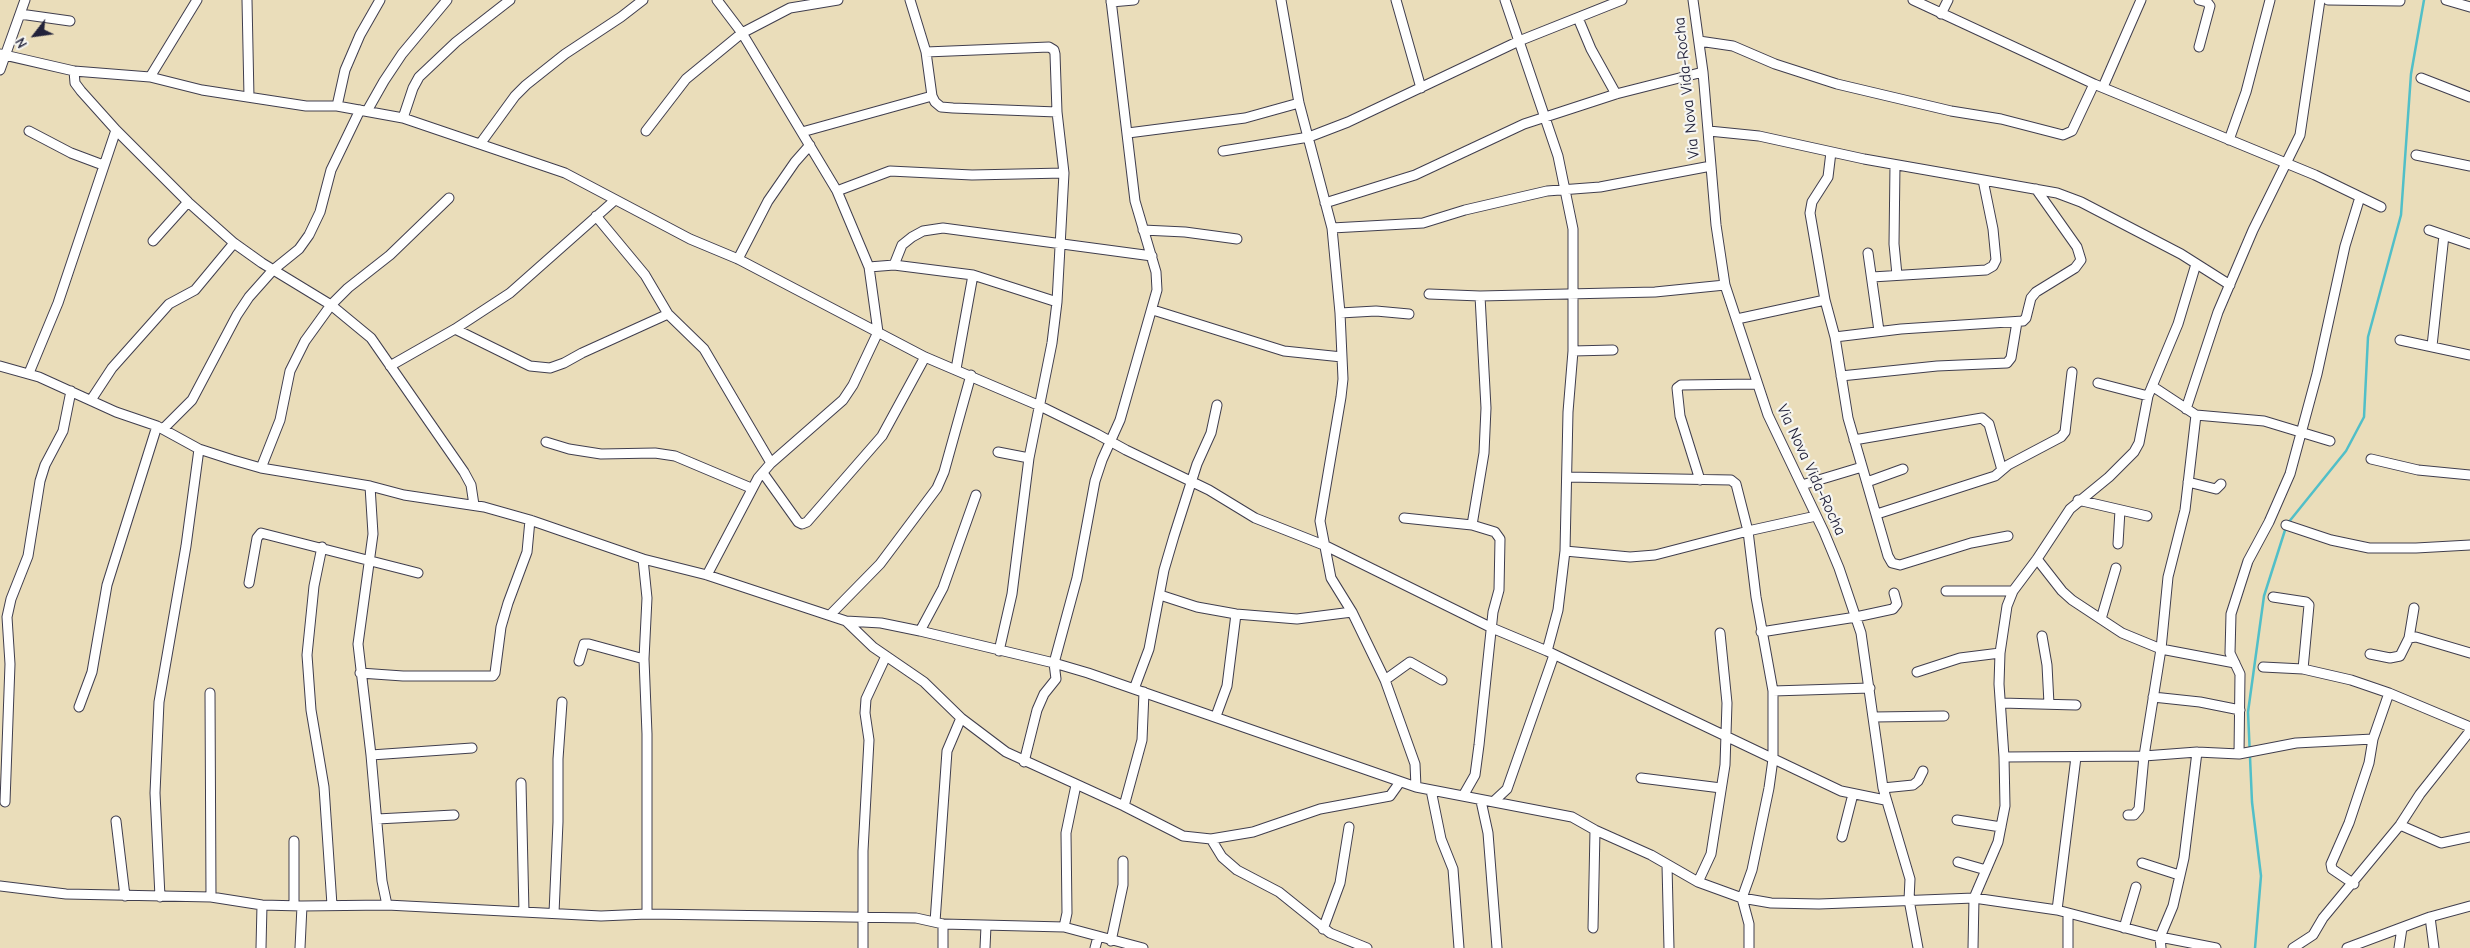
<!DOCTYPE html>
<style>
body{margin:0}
#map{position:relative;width:2470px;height:948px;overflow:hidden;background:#eaddba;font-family:"Comic Neue",sans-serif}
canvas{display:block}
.north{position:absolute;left:10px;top:10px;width:50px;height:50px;-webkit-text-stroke:4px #f6f6f2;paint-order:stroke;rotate:240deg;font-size:14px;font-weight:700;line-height:20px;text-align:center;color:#22223b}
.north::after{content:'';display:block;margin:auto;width:18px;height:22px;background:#22223b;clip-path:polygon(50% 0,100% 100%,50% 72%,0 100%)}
</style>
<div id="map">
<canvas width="2470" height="948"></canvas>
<div class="north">N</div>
</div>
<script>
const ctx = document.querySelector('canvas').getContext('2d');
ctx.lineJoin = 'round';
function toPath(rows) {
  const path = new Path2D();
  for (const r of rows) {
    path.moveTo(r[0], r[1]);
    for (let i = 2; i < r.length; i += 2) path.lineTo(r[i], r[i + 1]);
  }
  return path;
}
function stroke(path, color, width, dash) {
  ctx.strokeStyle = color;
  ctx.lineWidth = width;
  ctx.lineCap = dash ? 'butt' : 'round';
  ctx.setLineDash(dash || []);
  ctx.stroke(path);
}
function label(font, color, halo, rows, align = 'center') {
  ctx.font = font + ' "Comic Neue",sans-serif';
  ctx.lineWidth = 4.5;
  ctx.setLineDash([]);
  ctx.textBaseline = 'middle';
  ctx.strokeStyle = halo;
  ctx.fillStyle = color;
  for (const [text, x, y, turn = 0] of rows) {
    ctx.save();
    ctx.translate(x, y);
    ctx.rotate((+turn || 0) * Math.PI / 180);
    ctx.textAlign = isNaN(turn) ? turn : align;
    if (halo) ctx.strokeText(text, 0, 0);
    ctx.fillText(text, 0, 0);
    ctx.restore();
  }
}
stroke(toPath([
 [2288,523,2346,451,2364,417,2368,337,2401,215,2411,74,2424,0],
 [2255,948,2261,876,2252,802,2248,712,2264,596,2286,527]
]), '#51bfc8', 2.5);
const minor = toPath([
 [247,0,249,97],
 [910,0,926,52,932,96,935,102,941,107,953,108,1057,112],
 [1281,0,1299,103,1332,228,1340,313,1343,379,1341,397,1320,521,1331,578,1352,612,1385,680,1415,764,1416,787],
 [1396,0,1421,88],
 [1505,0,1558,156,1573,229,1573,351,1568,412,1565,551,1558,610,1547,651],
 [1693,0,1703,72,1716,225,1725,285,1768,415,1824,532,1839,568,1861,633,1883,788,1910,879,1909,900,1918,948],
 [1913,0,2094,84,2315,175,2381,207],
 [2328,0,2400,1],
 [2446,0,2470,7],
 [1111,2,1134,0],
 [20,14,70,21],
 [1941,14,1948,0],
 [1578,18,1591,49,1616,94],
 [1699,41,1733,46,1775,64,1837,84,1951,111,2001,119,2063,135,2072,131,2094,84],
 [2199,47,2210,6,2207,2,2199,0],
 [926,52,1049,47,1054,50,1055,54,1057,112,1064,173,1057,302,1052,343,1029,458,1012,594,999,651],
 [0,54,74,71,150,77,202,90,306,106,337,106,403,118,565,173,690,239,738,259,925,357,1040,406,1097,434,1126,450,1209,490,1255,518,1326,546,1492,628,1547,651,1841,791,1885,800],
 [0,70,25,0],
 [74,71,75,83,81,91,116,130,188,202,234,243,262,263,331,305,371,338,464,472,471,485,474,505],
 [150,77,197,0],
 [2421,78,2470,97],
 [2103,87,2141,0],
 [337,106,345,70,360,35,380,0],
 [367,111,384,81,402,54,447,0],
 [403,118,413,88,419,77,456,42,510,0],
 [29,131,71,153,103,165],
 [646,131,686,79,742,33,790,8,838,0],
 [1709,131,1759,136,1864,159,2057,193,2081,202,2181,254,2230,285],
 [802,132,932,96],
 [1128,133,1245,118,1299,103],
 [2229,140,2246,92,2270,0],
 [480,144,515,96,526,85,565,54,621,17,643,0],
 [1223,151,1309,137,1348,122,1519,41,1622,0],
 [1831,152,1828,177,1812,202,1810,213,1825,300,1835,337,1848,418,1888,556,1892,563,1900,565,1971,543,2008,536],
 [2416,155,2470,166],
 [1895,165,1894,244,1897,275],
 [837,191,890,171,972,175,1064,173],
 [1325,203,1415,175,1524,124,1616,94,1703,72],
 [596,216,645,275,668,314,704,349,771,463],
 [1332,228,1423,223,1465,210,1547,191,1600,187,1711,166],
 [1143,230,1185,232,1237,239],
 [2429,230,2470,244],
 [153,241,188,202],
 [1868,253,1879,331],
 [738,259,768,201,795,162,810,145],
 [894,265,902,245,912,237,923,231,943,228,1152,256],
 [869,267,894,265,973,275,1057,302],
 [1872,277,1986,270,1993,266,1996,260,1993,229,1983,180],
 [1429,294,1480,296,1655,292,1725,285],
 [1153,310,1284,351,1342,357],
 [1340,313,1376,311,1409,314],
 [1737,319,1825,300],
 [455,329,530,366,550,368,564,363,582,353,668,314],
 [1835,337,1901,329,2023,321,2026,318,2031,298,2036,292,2075,268,2081,260,2077,247,2036,189],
 [2400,340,2470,355],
 [2432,346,2444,235],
 [1573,351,1613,350],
 [0,366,39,377,116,412,157,426,199,449,233,460,261,468,370,486,404,495,484,507,530,520,643,559,707,575,846,621,881,623,920,631,1054,663,1088,673,1416,787,1572,817,1595,830,1651,855,1698,882,1742,898,1771,903,1819,904,1974,898,2057,910,2160,937,2216,948],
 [390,366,455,329,510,293,615,200],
 [956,369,973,275],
 [29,373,58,303,116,130],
 [1841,376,1937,366,2007,363,2011,358,2017,322],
 [2098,383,2148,396],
 [2152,386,2196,415,2264,421,2330,441],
 [91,400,112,368,169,304,195,290,234,243],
 [2186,409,2218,312,2253,230,2300,135,2320,0],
 [2196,415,2185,510,2168,577,2161,649,2235,663],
 [163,429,192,400,237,315,249,297,273,270,299,249,309,235,320,212,331,170,360,110],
 [1854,440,1982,418,1989,424,2002,470],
 [546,442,569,449,601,454,655,453,675,456,751,488],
 [998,452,1029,458],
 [2371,459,2418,470,2470,475],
 [261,468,280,420,290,371,305,341,331,305,348,288,390,255,449,198],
 [763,473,798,522,802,524,807,522,882,436,925,357],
 [1567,477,1731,480,1736,484,1748,531,1756,597,1773,691,1773,759,1769,788,1752,870,1742,898,1749,924,1749,948],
 [1700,480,1680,416,1677,388,1681,385,1756,384],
 [1867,482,1903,469],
 [2188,482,2216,489,2221,484],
 [1802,485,1862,467],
 [370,486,373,534,358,644,371,755,382,881,387,905],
 [2078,500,2147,516],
 [1877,514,1995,476,2008,465,2061,437,2065,432,2072,372],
 [1404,518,1472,525,1495,532,1500,539,1499,590,1493,612,1479,745,1475,775,1463,796],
 [1472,525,1484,453,1486,408,1480,296],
 [2286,525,2331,540,2369,548,2416,548,2470,545],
 [2118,544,2120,510],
 [322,547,314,586,307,655,311,710,324,787,332,905],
 [1565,551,1630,557,1655,555,1748,531,1816,516],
 [643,559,647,598,644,659,647,734,647,914],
 [2037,559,2062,591,2072,600,2122,633,2161,649,2144,756,2139,809,2134,815,2128,815],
 [707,575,758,478,771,463,843,400,853,385,878,332,869,267,837,191,742,33,717,0],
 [249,583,257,538,261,533,418,573],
 [1946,591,2013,591],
 [1160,595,1197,607,1236,614,1297,619,1352,612],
 [2273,597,2306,602,2309,605,2303,669],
 [830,615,880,564,937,488,944,472,971,375],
 [2101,619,2116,568],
 [846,621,873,647,924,682,961,718,1006,752,1124,806,1183,836,1211,839,1253,832,1320,809,1390,796,1400,782],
 [920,631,943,588,976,495],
 [1761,632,1856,617,1893,609,1897,604,1894,593],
 [2042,636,2047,665,2049,704],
 [2409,638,2414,608],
 [2370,654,2390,658,2400,656,2409,638,2416,637,2470,653],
 [579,661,584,644,589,644,644,659],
 [2263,667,2303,669,2351,680,2389,693,2470,727],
 [1917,672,1960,658,2000,653],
 [360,673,403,676,493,676,495,673,501,627,508,603,527,552,530,520],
 [1385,680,1410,662,1442,680],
 [1134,689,1149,649,1164,570,1174,536,1197,464,1211,433,1217,405],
 [1773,691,1870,688],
 [210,693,211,897],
 [2153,697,2200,702,2240,710],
 [2001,703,2076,705],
 [79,707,92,672,107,585,157,426],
 [1216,716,1227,686,1236,614],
 [1874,717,1944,716],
 [2239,754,2240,674,2230,653,2231,614,2248,561,2269,522,2290,474,2317,374,2345,246,2360,197],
 [371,755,472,748],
 [2004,757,2144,756,2197,752,2239,754,2296,743,2373,739],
 [1024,762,1037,710,1044,694,1056,679,1054,663,1077,578,1095,481,1102,460,1120,420,1157,290,1156,272,1135,201,1111,0],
 [1641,778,1721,788],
 [521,783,524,912],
 [1883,788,1913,785,1918,781,1923,771],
 [1431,790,1441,839,1453,869,1459,948],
 [1481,801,1488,833,1497,948],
 [5,802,10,664,7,617,11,599,28,556,40,481,45,465,63,431,71,391],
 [1493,802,1507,789,1554,655],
 [1124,806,1142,740,1144,692],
 [377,819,454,815],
 [1957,820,2001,827],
 [116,821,125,896],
 [2400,825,2441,843,2470,837],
 [1842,837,1853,794],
 [1211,839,1222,857,1237,870,1279,892,1330,933,1367,948],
 [1958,862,1986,870],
 [2142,863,2179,875],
 [1667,865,1669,948],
 [1698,882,1711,854,1725,765,1727,703,1720,633],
 [2354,884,2332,869,2331,864,2349,823,2369,763,2373,739,2389,693],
 [0,886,66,894,211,897,262,905,302,906,387,905,601,916,647,914,916,918,943,924,1064,927,1143,948],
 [160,897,155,793,159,702,186,546,199,449],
 [294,906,294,841],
 [2057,910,2076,757],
 [554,913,558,822,558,759,562,702],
 [2068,913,2068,948],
 [2430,917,2434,948],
 [935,922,947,751,961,718],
 [1064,927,1067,913,1066,833,1076,785],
 [1593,928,1595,830],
 [2124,928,2136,887],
 [1323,929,1340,883,1349,827],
 [1111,941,1123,885,1123,861],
 [261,948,262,905],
 [300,948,302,906],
 [863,948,863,851,869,740,865,713,866,699,886,656],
 [943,948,943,924],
 [985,948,986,926],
 [1095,948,1098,937],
 [1973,948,1974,898,1998,842,2005,806,2004,757,1999,684,2000,653,2007,606,2013,591,2037,559,2070,509,2109,477,2134,452,2139,443,2148,396,2178,324,2196,264],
 [2161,948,2160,937,2173,906,2184,858,2197,752],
 [2293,948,2313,935,2323,918,2400,825,2420,794,2470,731],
 [2347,948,2430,917,2470,906],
 [2399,948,2402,928]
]);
stroke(minor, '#403e4e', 11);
stroke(minor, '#fff', 9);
label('16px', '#22223b', '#f6f6f2', [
 ["Via Nova Vida-Rocha",1687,88,-96],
 ["Via Nova Vida-Rocha",1811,470,65]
]);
</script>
